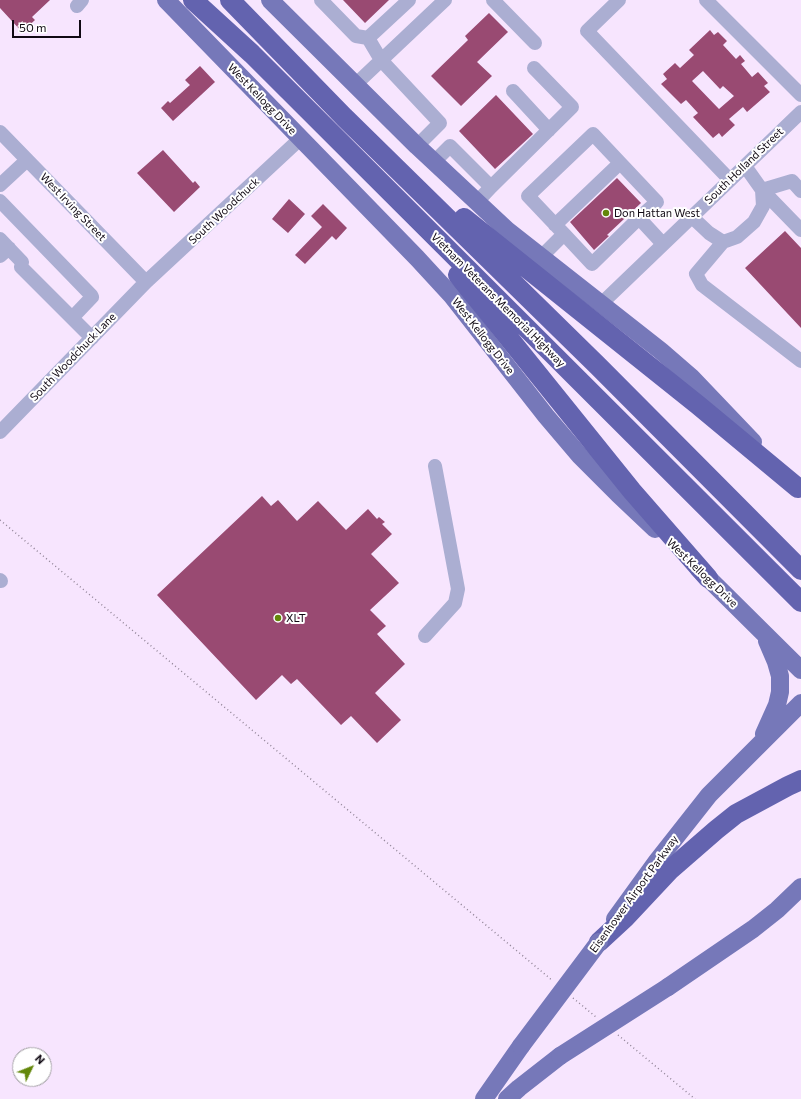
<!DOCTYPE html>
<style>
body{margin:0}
#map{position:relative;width:801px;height:1099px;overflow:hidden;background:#f7e5fe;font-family:Commissioner,sans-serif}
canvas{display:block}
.north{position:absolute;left:12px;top:1047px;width:40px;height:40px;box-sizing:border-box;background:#fff;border:1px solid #9f9da1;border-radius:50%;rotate:47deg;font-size:11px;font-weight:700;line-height:16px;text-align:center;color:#100913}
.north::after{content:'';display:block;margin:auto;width:14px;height:18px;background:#63870a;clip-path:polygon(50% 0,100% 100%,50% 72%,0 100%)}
.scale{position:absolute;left:12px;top:20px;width:69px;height:18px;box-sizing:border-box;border:2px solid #100913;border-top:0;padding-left:5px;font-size:12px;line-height:14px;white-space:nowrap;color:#100913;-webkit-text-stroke:3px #fff;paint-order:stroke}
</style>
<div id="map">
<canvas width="801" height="1099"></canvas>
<div class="north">N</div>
<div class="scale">50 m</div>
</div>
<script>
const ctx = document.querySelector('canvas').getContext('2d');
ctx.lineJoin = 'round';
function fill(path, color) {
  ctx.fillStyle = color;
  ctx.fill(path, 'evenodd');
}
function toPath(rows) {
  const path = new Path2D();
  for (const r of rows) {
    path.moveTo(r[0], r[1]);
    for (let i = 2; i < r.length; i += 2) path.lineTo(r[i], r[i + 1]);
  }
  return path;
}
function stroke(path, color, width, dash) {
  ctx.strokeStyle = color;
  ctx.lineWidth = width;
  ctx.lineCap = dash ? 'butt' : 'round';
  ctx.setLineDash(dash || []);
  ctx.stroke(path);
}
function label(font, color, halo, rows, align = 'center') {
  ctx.font = font + ' Commissioner,sans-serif';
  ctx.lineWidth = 4;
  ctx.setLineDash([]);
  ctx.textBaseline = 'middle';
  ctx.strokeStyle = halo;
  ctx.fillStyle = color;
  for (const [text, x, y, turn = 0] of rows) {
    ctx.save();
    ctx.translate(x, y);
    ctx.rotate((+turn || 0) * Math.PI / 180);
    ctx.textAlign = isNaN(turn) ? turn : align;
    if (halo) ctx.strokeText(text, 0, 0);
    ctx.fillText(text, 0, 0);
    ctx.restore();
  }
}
fill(toPath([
 [0,0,50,0,32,17,35,20,22,32,0,8],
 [343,0,389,0,365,23],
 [489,13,508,32,477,62,492,76,461,106,431,76,468,40,465,36],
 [710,30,714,35,718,32,727,41,723,45,736,59,740,55,745,61,741,64,752,77,758,72,768,83,764,86,770,92,747,112,743,107,729,119,735,125,722,137,719,133,713,138,693,117,698,113,686,100,681,104,661,84,667,79,663,74,675,63,680,68,694,55,689,50],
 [703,71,720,89,723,86,734,96,719,109,692,81],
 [200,66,215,82,173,121,161,108,168,101,170,103,190,85,185,80],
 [496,95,533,134,495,169,459,131],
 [163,150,193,183,195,181,200,187,174,212,137,173],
 [617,178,641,203,607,235,609,236,594,250,570,222],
 [289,199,305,214,288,233,272,219],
 [323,204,347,228,336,240,332,236,305,264,295,255,322,227,311,216],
 [785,231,801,248,801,328,745,268],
 [262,496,271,506,278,500,297,521,318,501,346,530,368,509,377,519,379,517,385,522,382,524,392,534,371,554,399,583,370,610,386,626,377,634,405,664,375,693,401,720,377,743,351,716,341,725,297,679,291,684,282,675,256,700,157,595]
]), '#994a72');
stroke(toPath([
 [0,520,553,981],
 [573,998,596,1017],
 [618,1035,695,1099]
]), '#928598', 1.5, [1, 3]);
stroke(toPath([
 [321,0,356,36,368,38],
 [409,0,368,38,381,60,440,123,417,146],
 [493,0,535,43],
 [619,0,587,31,730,180],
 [706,0,801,95],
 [77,6,82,0],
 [356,84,445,0],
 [513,91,549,130],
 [0,132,146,282],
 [434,162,450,146,491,187,477,202],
 [0,185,27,160],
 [491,187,572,107,534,68],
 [801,191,792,181,762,190,801,230],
 [0,201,91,295,92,297,72,318],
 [692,217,709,233,723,242,737,237,754,222,763,206,762,190,745,166],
 [555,225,620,163],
 [564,234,528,196,593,134,657,202,639,218],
 [0,239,22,262,21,267,92,338],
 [723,242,696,274,702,285,801,361],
 [0,256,9,248],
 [541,257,564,234,592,264,639,218,663,244],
 [601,304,801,112],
 [0,432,146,282,301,138],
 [0,580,1,581],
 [425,636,455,603,458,589,435,466]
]), '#abaed2', 14);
stroke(toPath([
 [166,0,417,258,452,296,546,416,580,456,618,494,655,529],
 [270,0,417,146,507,230,661,351,691,377,753,442],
 [698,568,801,670],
 [764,734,777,705,780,692,780,676,776,662,767,641],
 [615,919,657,861,709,795,801,703],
 [668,987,753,929,777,910,801,887],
 [484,1099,521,1046],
 [507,1099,519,1088,560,1056]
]), '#7678b9', 18);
stroke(toPath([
 [193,0,252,54,801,602],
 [230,0,344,117,598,366,801,570],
 [464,218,698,405,798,488],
 [458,275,632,491,708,578],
 [599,942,625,918,670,870,716,830,736,814,788,786,801,780]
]), '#6363af', 20);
stroke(toPath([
 [521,1046,599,942],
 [560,1056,668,987]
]), '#7678b9', 18);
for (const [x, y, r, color] of [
 [606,213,4,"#63870a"],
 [278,618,4,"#63870a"]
]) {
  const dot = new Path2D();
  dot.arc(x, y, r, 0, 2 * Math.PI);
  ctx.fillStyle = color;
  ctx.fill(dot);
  stroke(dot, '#fff', 1.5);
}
label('11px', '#100913', '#fff', [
 ["West Kellogg Drive",262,99,46],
 ["South Holland Street",744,166,-44],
 ["West Irving Street",73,207,46],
 ["South Woodchuck",224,211,-43],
 ["Vietnam Veterans Memorial Highway",498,300,45],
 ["West Kellogg Drive",483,336,52],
 ["South Woodchuck Lane",73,357,-46],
 ["West Kellogg Drive",702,573,44],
 ["Eisenhower Airport Parkway",634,894,-54]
]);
label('11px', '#100913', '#fff', [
 ["Don Hattan West",614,213],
 ["XLT",286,618]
], 'left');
</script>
